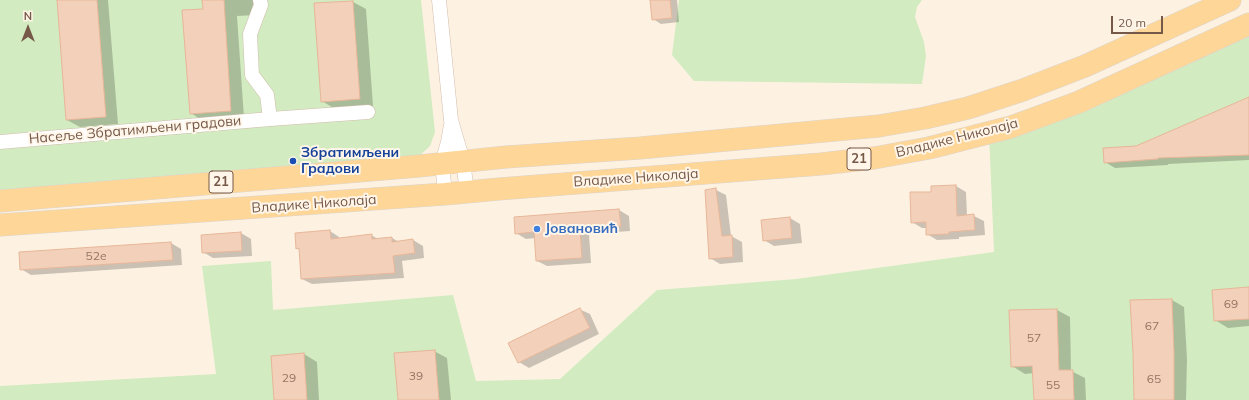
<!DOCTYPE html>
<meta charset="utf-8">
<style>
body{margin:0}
#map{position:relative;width:1249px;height:400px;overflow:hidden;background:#fdf2e2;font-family:Mulish,sans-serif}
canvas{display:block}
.north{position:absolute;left:8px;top:8px;width:40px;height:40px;-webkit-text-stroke:3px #fff6e9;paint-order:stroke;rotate:0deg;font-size:11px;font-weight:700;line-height:16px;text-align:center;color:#765848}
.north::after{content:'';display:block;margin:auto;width:14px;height:18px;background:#765848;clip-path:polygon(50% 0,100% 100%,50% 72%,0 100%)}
.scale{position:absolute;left:1111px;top:16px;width:52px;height:18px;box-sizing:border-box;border:2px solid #765848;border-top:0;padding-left:5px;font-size:12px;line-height:14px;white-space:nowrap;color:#765848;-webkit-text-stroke:3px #fff6e9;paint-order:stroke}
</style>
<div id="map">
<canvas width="1249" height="400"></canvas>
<div class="north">N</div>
<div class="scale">20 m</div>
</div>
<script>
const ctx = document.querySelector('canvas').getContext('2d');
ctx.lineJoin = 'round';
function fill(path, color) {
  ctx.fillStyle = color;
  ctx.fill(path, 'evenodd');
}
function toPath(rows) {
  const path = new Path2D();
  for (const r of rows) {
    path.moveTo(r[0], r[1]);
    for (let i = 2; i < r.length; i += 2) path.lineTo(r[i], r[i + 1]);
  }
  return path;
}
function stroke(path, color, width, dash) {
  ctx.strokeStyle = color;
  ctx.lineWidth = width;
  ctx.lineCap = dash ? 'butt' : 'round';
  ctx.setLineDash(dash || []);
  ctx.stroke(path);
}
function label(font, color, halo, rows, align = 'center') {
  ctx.font = font + ' Mulish,sans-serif';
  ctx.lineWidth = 4;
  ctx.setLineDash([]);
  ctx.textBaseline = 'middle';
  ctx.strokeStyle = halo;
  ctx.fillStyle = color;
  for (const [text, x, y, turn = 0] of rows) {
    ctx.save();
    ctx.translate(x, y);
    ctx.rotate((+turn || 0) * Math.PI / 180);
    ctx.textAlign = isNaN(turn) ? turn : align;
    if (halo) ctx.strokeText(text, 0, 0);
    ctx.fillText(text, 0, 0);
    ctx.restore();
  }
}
fill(toPath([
 [0,0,421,0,435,132,430,146,416,159,0,191],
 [679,0,922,0,917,7,915,17,924,42,926,56,922,84,694,81,672,55],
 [1249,23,1249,400,0,400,0,386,216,374,202,266,271,261,273,310,453,295,476,381,560,379,657,290,796,279,994,252,989,133]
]), '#d2ebc0');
fill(toPath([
 [58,0,108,0,118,124,80,127,67,120],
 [203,0,254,0,255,15,237,16,244,118,203,121,191,113,204,10],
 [651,0,677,0,679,22,661,24,653,19],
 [353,2,366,9,373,106,335,109,322,101],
 [1249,98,1249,160,1168,164,1168,165,1115,168,1105,162],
 [956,186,966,192,967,216,974,216,984,221,985,235,959,237,959,239,937,240,927,234,927,228,922,228,912,222,932,193,932,187],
 [716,190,726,195,731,236,742,242,743,262,720,264,710,258],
 [619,210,629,216,630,231,589,234,591,263,547,266,537,261,535,238,526,239,516,233],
 [790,218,800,224,802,243,774,246,764,240,762,221],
 [330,231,339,237,339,239,371,235,378,239,392,238,399,242,413,240,423,246,424,258,402,261,404,278,312,284,302,279,300,250,297,248],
 [241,233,251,239,252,256,213,258,203,252],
 [171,243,181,249,182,265,31,275,21,269,20,253],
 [1249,288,1249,326,1228,328,1215,320],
 [1172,300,1184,307,1187,359,1186,400,1135,400],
 [579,309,590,314,599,334,529,368,519,362],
 [1057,310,1070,317,1071,371,1085,378,1086,400,1035,400,1034,373,1025,374,1012,366],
 [434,351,447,358,451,400,399,400],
 [304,354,317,362,319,400,275,400]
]), '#0003');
const building = toPath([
 [57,0,97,0,106,117,66,120,57,0],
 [202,0,224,0,231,111,190,114,182,10,203,9,202,0],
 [650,0,670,0,672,18,652,20,650,0],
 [353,1,360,99,321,102,314,3,353,1],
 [1249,97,1249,155,1158,158,1158,159,1104,163,1103,148,1136,146,1249,97],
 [956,185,957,216,974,214,975,230,949,232,949,234,926,235,926,222,911,223,910,192,931,192,931,186,956,185],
 [716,188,722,236,732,235,733,257,709,259,705,190,716,188],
 [619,209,621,226,580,229,582,258,536,261,534,232,515,234,514,217,619,209],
 [790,217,792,238,763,241,761,220,790,217],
 [330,230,331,239,372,234,372,239,392,237,392,242,413,239,415,253,393,256,395,273,301,279,299,248,296,249,295,233,330,230],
 [241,232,242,251,202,253,201,235,241,232],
 [171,242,173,260,20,270,19,252,171,242],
 [1249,287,1249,319,1214,321,1212,290,1249,287],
 [1172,299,1174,351,1174,400,1134,400,1133,353,1130,300,1172,299],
 [580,308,590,328,518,363,508,343,580,308],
 [1057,309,1059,370,1073,370,1074,400,1034,400,1032,366,1011,367,1009,310,1057,309],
 [435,350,439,400,398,400,394,353,435,350],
 [304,353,307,400,274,400,271,356,304,353]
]);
fill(building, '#f3d0b9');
stroke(building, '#e7b699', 1);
const street = toPath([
 [260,0,261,5,250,34,252,75,267,95,270,119,368,112],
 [439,0,451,120,463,161,467,192],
 [0,142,270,119],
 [445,194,442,163,448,142,451,125]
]);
const primary = toPath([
 [0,201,419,166,506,157,640,148,879,126,925,118,968,108,1023,90,1085,66,1230,0],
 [0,225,445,194,499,189,821,164,874,158,929,148,1011,127,1079,102,1249,24]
]);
stroke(street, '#d1bcac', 15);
stroke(primary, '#dbd4cf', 23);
stroke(street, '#fff', 14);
stroke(primary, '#fed798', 22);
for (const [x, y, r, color] of [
 [293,161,4,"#1a4fb4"],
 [537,229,4,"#3f7fe0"]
]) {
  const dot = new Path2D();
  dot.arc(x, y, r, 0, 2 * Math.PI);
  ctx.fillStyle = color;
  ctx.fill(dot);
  stroke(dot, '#fff6e9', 1.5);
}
label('12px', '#957664', null, [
 ["52e",96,256],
 ["69",1231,304],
 ["67",1152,326],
 ["57",1034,338],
 ["39",416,376],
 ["29",289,378],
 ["65",1154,379],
 ["55",1053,385]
]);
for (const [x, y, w] of [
 [859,159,24],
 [221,182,24]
]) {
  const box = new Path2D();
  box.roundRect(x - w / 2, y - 11, w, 22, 3);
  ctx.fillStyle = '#fff6e9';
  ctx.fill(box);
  stroke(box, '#765848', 1);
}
label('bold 13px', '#765848', null, [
 ["21",859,159],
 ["21",221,182]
]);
label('14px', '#765848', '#fff6e9', [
 ["Насеље Збратимљени градови",135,130,-5],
 ["Владике Николаја",957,138,-14],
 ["Владике Николаја",636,178,-4],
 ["Владике Николаја",314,204,-4]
]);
label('bold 14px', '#164399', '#fff6e9', [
 ["Збратимљени",301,153],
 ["Градови",301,169]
], 'left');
label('bold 14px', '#366cbe', '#fff6e9', [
 ["Јовановић",545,229]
], 'left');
</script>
